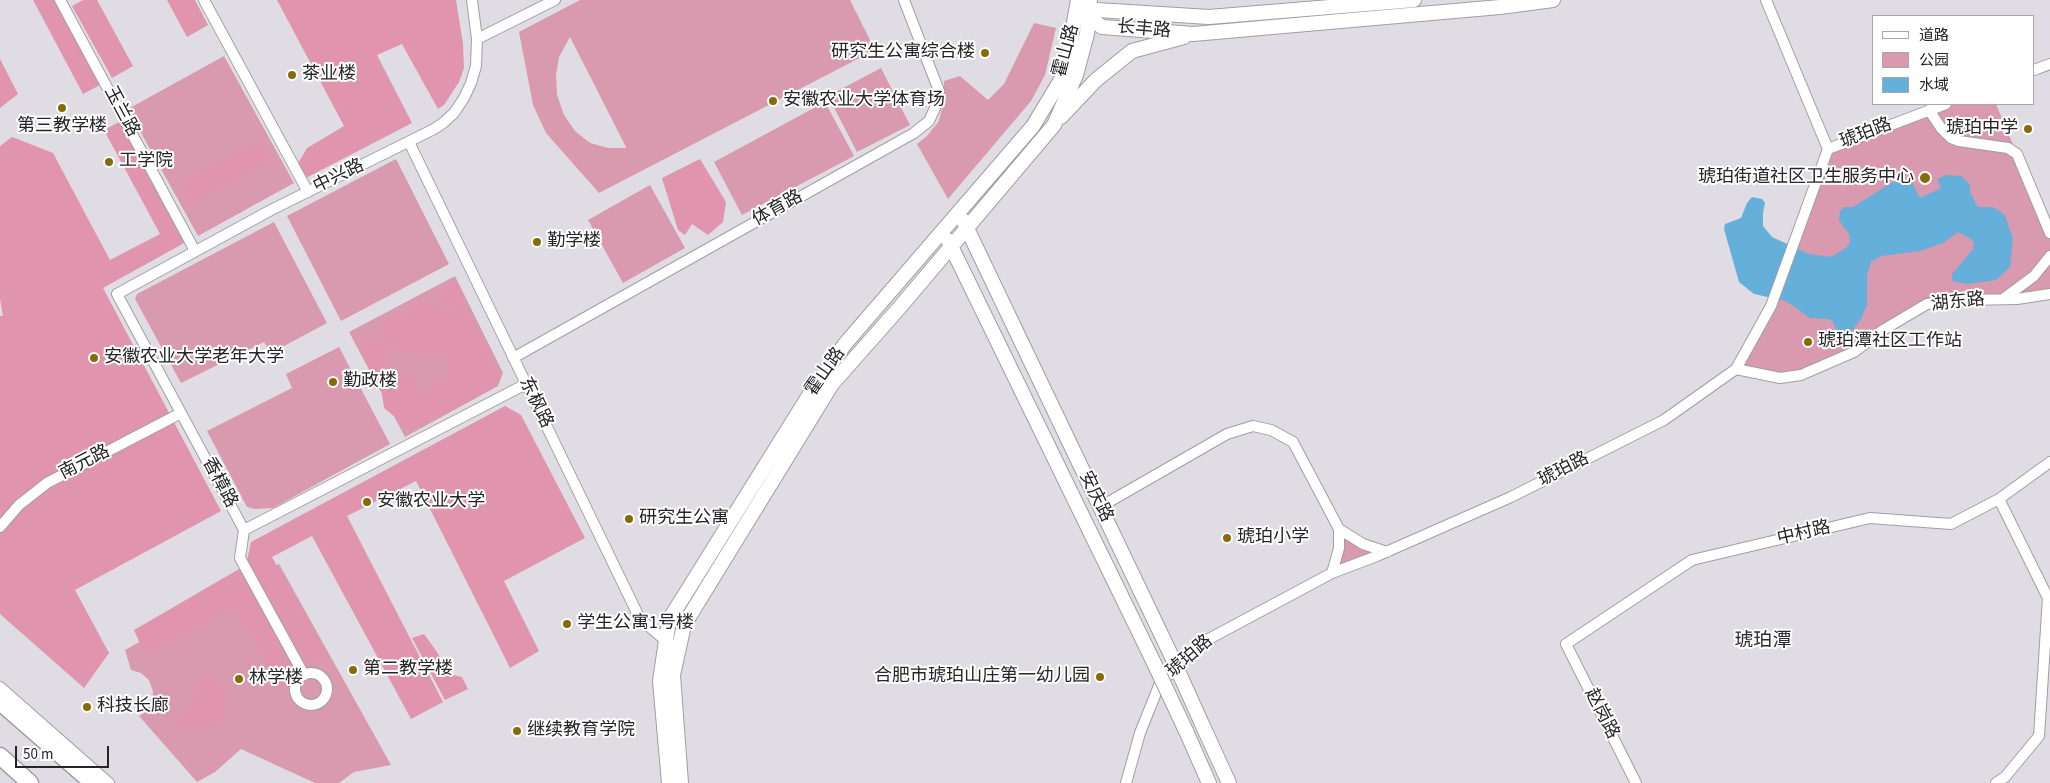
<!DOCTYPE html>
<meta charset="utf-8">
<style>
body{margin:0}
#map{position:relative;width:2050px;height:783px;overflow:hidden;background:#dfdde3;font-family:"Source Sans 3","Noto Sans SC",sans-serif}
canvas{display:block}
.legend{position:absolute;left:1872px;top:15px;width:162px;height:90px;box-sizing:border-box;background:#fff;border:1px solid #a8a8a9;margin:0;padding:6px 9px;list-style:none;font-size:15px;color:#252527}
.legend li{display:flex;align-items:center;gap:10px;height:25px}
.legend b{width:25px;border:1px solid #a8a8a9}
.scale{position:absolute;left:15px;top:746px;width:94px;height:22px;box-sizing:border-box;border:2px solid #252527;border-top:0;padding-left:6px;font-size:15px;line-height:18px;white-space:nowrap;color:#252527;-webkit-text-stroke:4px #fff;paint-order:stroke}
</style>
<div id="map">
<canvas width="2050" height="783"></canvas>
<ul class="legend">
<li><b style="height:6px;background:#fff"></b>道路</li>
<li><b style="height:14px;background:#d999ae"></b>公园</li>
<li><b style="height:14px;background:#65afdb"></b>水域</li>
</ul>
<div class="scale">50 m</div>
</div>
<script>
const ctx = document.querySelector('canvas').getContext('2d');
ctx.lineJoin = 'round';
function fill(path, color) {
  ctx.fillStyle = color;
  ctx.fill(path, 'evenodd');
}
function toPath(rows) {
  const path = new Path2D();
  for (const r of rows) {
    if (r.length === 3) {
      path.moveTo(r[0] + r[2], r[1]);
      path.arc(r[0], r[1], r[2], 0, 2 * Math.PI);
      continue;
    }
    path.moveTo(r[0], r[1]);
    for (let i = 2; i < r.length; i += 2) path.lineTo(r[i], r[i + 1]);
  }
  return path;
}
function stroke(path, color, width, dash) {
  ctx.strokeStyle = color;
  ctx.lineWidth = width;
  ctx.lineCap = dash ? 'butt' : 'round';
  ctx.setLineDash(dash || []);
  ctx.stroke(path);
}
function label(font, color, halo, rows, align = 'center') {
  ctx.font = font + ' "Source Sans 3","Noto Sans SC",sans-serif';
  ctx.lineWidth = 4;
  ctx.setLineDash([]);
  ctx.textBaseline = 'middle';
  ctx.strokeStyle = halo;
  ctx.fillStyle = color;
  for (const [text, x, y, turn = 0] of rows) {
    ctx.save();
    ctx.translate(x, y);
    ctx.rotate((+turn || 0) * Math.PI / 180);
    ctx.textAlign = isNaN(turn) ? turn : align;
    if (halo) ctx.strokeText(text, 0, 0);
    ctx.fillText(text, 0, 0);
    ctx.restore();
  }
}
fill(toPath([
 [580,0,850,0,875,50,599,193,546,133,533,105,519,32],
 [570,37,626,147,626,148,608,148,590,143,575,131,564,115,557,95,556,75,559,57],
 [1034,23,1056,28,1045,75,1031,101,948,199,917,144,927,136,939,121,944,99,944,81,960,76,988,100,1004,84],
 [224,56,294,183,198,236,128,109],
 [881,68,910,125,857,152,828,96],
 [825,102,854,156,742,215,714,162],
 [1946,104,1996,104,2050,233,2050,294,1927,304,1854,352,1801,375,1736,369,1771,306,1828,149],
 [396,159,449,264,341,321,287,216],
 [650,185,685,248,623,283,588,220],
 [274,222,327,323,271,353,264,342,181,383,135,299,137,294],
 [455,276,503,373,498,386,405,437,349,332],
 [339,347,390,444,273,508,255,509,247,507,207,431,292,388,286,374],
 [1339,529,1387,552,1332,573],
 [279,564,391,765,354,772,339,783,315,783,241,749,215,772,197,782,139,716,147,711,152,702,153,692,149,680,141,673,131,670,125,650]
]), '#d999ae');
fill(toPath([
 [33,0,54,0,100,85,83,94],
 [83,0,97,0,133,66,112,78,72,6],
 [167,0,195,0,208,25,187,37],
 [277,0,456,0,463,44,464,68,459,82,444,105,438,109,402,44,377,55,412,123,304,179,297,165,307,148,344,126],
 [0,59,18,94,0,108],
 [121,121,186,242,103,288,221,511,75,590,109,653,84,688,0,614,0,316,3,316,0,299,0,146,12,137,53,153,110,260,160,234,104,130],
 [259,139,272,161,192,206,179,183],
 [700,159,726,202,723,222,708,235,692,224,685,235,678,230,662,178],
 [453,280,461,288,464,313,470,314,499,374,493,388,411,430,384,408,381,388,386,381,399,373,414,374,417,393,449,379,447,357,439,355,425,358,389,348,385,377,377,385,362,351,362,342,379,340,384,322,406,314,414,302,441,306,453,314,451,303,446,302,442,304,437,301,447,284],
 [505,406,521,415,585,538,504,581,539,651,510,668,416,481,347,516,443,702,411,719,312,536,272,557,326,654,279,688,234,608,145,655,134,630,246,565,251,542],
 [424,634,437,652,449,674,462,677,468,689,445,700,412,638],
 [206,675,224,686,225,722,201,731,177,729,174,717,190,709,198,677]
]), '#e194ae');
fill(toPath([
 [1946,175,1962,176,1970,185,1970,192,1978,207,1993,207,2005,215,2013,239,2010,267,1996,280,1968,284,1952,281,1952,274,1973,249,1974,243,1971,239,1958,232,1943,243,1920,251,1881,256,1871,262,1867,275,1867,305,1861,319,1847,337,1837,334,1834,323,1829,319,1810,318,1786,301,1754,294,1739,282,1724,229,1725,224,1741,218,1747,203,1752,197,1762,199,1765,203,1763,213,1763,226,1772,237,1809,254,1831,257,1846,248,1850,243,1849,234,1839,220,1840,211,1844,207,1853,207,1891,183,1910,179,1920,198,1941,188,1937,179]
]), '#65afdb');
const minor = toPath([
 [60,0,195,251],
 [204,0,308,192],
 [1766,0,1828,149],
 [477,39,555,0],
 [2034,70,2050,64],
 [1929,110,1941,128,1951,138,1959,141,2008,148,2017,154,2050,233],
 [409,142,640,619,678,651],
 [2003,299,2034,276,2050,256],
 [513,358,914,133,929,121,935,108,939,91,904,0],
 [1736,369,1780,378,1801,375,1854,352,1883,330,1927,304,1967,300,2017,299,2050,294],
 [1999,499,2048,598],
 [1100,507,1227,434,1253,426,1271,430,1293,442,1339,529,1339,548,1332,573],
 [0,527,19,505,47,483,181,413],
 [1339,529,1363,544,1387,552],
 [244,530,526,384],
 [311,689,16],
 [304,675,240,558,244,530,117,294,271,210,434,129,443,123,454,113,464,98,471,83,476,66,477,39,472,0],
 [0,687,109,783],
 [1126,783,1140,733,1160,683,1205,641,1332,573,1377,556,1511,497,1664,420,1736,369,1771,306,1828,149,1946,104],
 [1636,783,1566,644,1692,560,1870,518,1951,524,1999,499,2050,462],
 [1996,783,2005,777,2039,736,2048,598,2050,597]
]);
const secondary = toPath([
 [1081,9,1209,17,1414,0],
 [1084,14,1102,27,1193,34,1500,7,1553,0],
 [1061,117,1096,80,1132,51,1184,37],
 [963,220,1171,655],
 [948,240,1154,663],
 [1202,724,1229,783],
 [1186,731,1209,783],
 [669,783,660,681,669,620,813,389,845,344,1033,126,1065,73,1078,0],
 [681,783,673,675,684,625,832,384,900,307,1054,125,1076,75,1087,34,1090,0]
]);
const trunk = toPath([
 [0,702,93,783],
 [0,756,30,783]
]);
stroke(minor, '#a09ea4', 12);
stroke(secondary, '#a09ea4', 16);
stroke(trunk, '#a09ea4', 19);
stroke(minor, '#fff', 10);
stroke(secondary, '#fff', 14);
stroke(trunk, '#fff', 16);
const secondaryBridge = toPath([
 [1171,655,1202,724],
 [1154,663,1186,731]
]);
stroke(secondaryBridge, '#a09ea4', 16, []);
stroke(secondaryBridge, '#fff', 14);
for (const [x, y, r, color] of [
 [985,53,5,"#876b08"],
 [292,75,5,"#876b08"],
 [773,101,5,"#876b08"],
 [62,108,5,"#876b08"],
 [2028,129,5,"#876b08"],
 [109,162,5,"#876b08"],
 [1925,178,6,"#876b08"],
 [537,242,5,"#876b08"],
 [1808,342,5,"#876b08"],
 [94,358,5,"#876b08"],
 [333,382,5,"#876b08"],
 [367,502,5,"#876b08"],
 [629,519,5,"#876b08"],
 [1227,538,5,"#876b08"],
 [567,624,5,"#876b08"],
 [353,670,5,"#876b08"],
 [1100,677,5,"#876b08"],
 [239,679,5,"#876b08"],
 [87,707,5,"#876b08"],
 [517,731,5,"#876b08"]
]) {
  const dot = new Path2D();
  dot.arc(x, y, r, 0, 2 * Math.PI);
  ctx.fillStyle = color;
  ctx.fill(dot);
  stroke(dot, '#fff', 2);
}
label('18px', '#252527', '#fff', [
 ["长丰路",1144,30,5],
 ["霍山路",1067,51,-75],
 ["玉兰路",121,112,62],
 ["琥珀路",1866,134,-21],
 ["中兴路",339,177,-26],
 ["体育路",778,209,-29],
 ["湖东路",1958,303,-6],
 ["霍山路",826,372,-55],
 ["东枫路",535,403,64],
 ["南元路",85,463,-27],
 ["琥珀路",1564,470,-27],
 ["香樟路",219,483,62],
 ["安庆路",1095,497,64],
 ["中村路",1804,534,-13],
 ["琥珀路",1190,657,-41],
 ["赵岗路",1601,714,63]
]);
label('18px', '#252527', '#fff', [
 ["研究生公寓综合楼",975,53,"right"],
 ["茶业楼",302,75],
 ["安徽农业大学体育场",783,101],
 ["第三教学楼",62,127,"center"],
 ["琥珀中学",2018,129,"right"],
 ["工学院",119,162],
 ["琥珀街道社区卫生服务中心",1914,178,"right"],
 ["勤学楼",547,242],
 ["琥珀潭社区工作站",1818,342],
 ["安徽农业大学老年大学",104,358],
 ["勤政楼",343,382],
 ["安徽农业大学",377,502],
 ["研究生公寓",639,519],
 ["琥珀小学",1237,538],
 ["学生公寓1号楼",577,624],
 ["第二教学楼",363,670],
 ["合肥市琥珀山庄第一幼儿园",1090,677,"right"],
 ["林学楼",249,679],
 ["科技长廊",97,707],
 ["继续教育学院",527,731]
], 'left');
label('19px', '#2a292e', '#fff', [
 ["琥珀潭",1763,642]
]);
</script>
